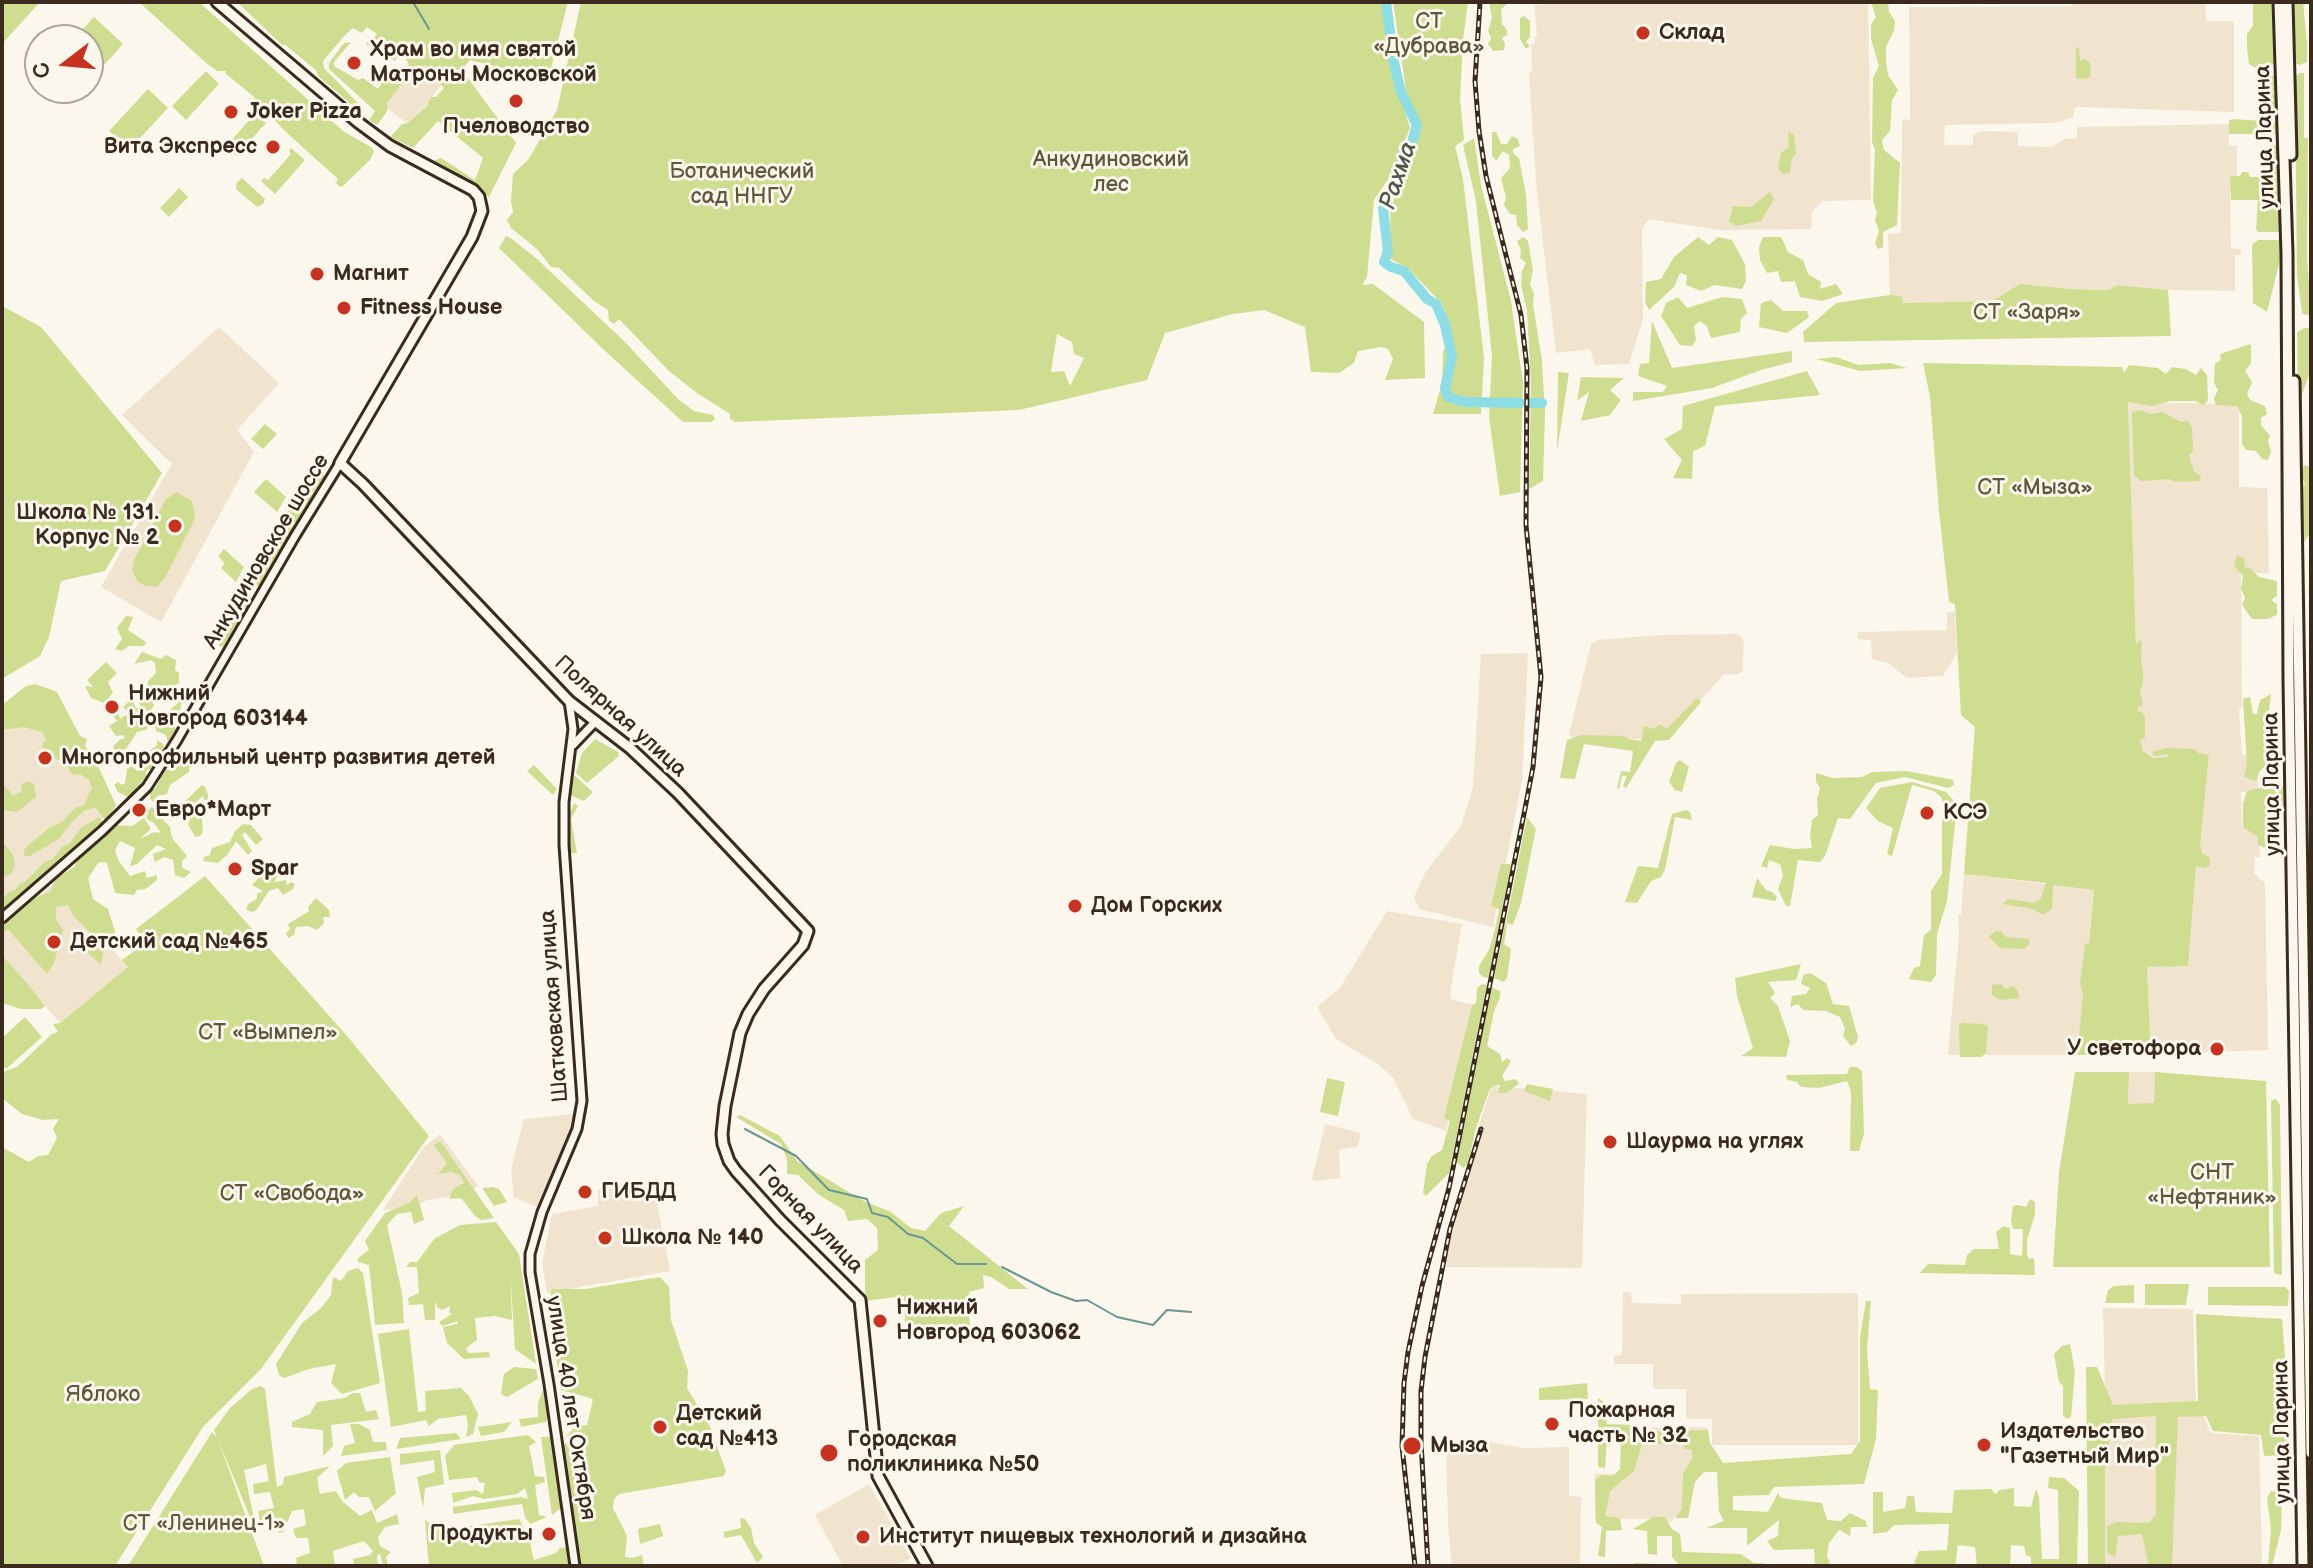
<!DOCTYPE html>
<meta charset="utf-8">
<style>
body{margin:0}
#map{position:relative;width:2313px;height:1568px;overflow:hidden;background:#fbf7ec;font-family:"Balsamiq Sans",sans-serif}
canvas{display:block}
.frame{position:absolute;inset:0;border:4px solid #3b2a1e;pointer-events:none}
.north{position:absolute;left:24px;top:24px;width:80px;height:80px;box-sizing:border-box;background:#fbf7ec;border:2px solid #aea59a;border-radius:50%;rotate:254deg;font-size:22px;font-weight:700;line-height:32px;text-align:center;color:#3b2a1e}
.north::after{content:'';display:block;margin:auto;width:28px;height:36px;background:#c8321e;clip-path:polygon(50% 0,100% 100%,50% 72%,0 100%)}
</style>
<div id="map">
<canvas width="2313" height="1568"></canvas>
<div class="frame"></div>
<div class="north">С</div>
</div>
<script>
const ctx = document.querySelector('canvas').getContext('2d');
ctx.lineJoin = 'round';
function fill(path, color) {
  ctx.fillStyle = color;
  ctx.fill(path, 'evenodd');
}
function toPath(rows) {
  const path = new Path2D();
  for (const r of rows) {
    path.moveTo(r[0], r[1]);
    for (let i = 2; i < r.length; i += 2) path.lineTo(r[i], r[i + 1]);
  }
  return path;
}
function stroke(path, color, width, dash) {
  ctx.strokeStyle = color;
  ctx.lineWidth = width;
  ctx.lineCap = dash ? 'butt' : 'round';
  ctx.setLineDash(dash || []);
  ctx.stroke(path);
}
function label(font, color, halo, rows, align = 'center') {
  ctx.font = font + ' "Balsamiq Sans",sans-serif';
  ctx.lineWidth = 6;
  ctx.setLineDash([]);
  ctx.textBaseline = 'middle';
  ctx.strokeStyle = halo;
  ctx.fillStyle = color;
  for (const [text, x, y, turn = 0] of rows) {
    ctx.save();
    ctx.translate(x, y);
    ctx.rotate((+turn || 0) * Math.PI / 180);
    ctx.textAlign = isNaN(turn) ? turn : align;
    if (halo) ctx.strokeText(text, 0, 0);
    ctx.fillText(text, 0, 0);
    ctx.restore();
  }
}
fill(toPath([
 [1567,2,1868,2,1871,200,1822,201,1812,212,1811,229,1718,230,1649,219,1642,229,1643,319,1629,364,1595,365,1590,349,1556,353,1536,183,1529,72,1532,72,1531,44,1535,44,1535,37,1537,36,1534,5],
 [2075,2,2205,2,2206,21,2234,21,2234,112,2075,107,2073,117,2056,123,1945,125,1944,145,1973,145,1973,135,1982,131,2018,132,2018,146,2052,147,2064,139,2077,138,2077,127,2229,124,2229,146,2237,146,2237,176,2230,177,2231,248,2241,249,2241,255,2235,255,2235,291,2168,290,2117,285,2109,290,2071,289,2020,284,1992,301,1902,303,1901,296,1890,295,1888,234,1901,233,1902,121,1905,119,1910,120,1909,7,2072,6],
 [417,61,444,81,411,126,384,106],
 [219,327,279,383,237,430,254,452,161,622,101,587,172,464,122,415],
 [2128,402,2239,404,2239,487,2267,488,2269,573,2241,573,2242,708,2239,709,2242,755,2258,755,2258,792,2241,792,2242,826,2259,828,2260,857,2255,857,2254,873,2265,883,2268,1050,2151,1054,2147,967,2188,965,2190,923,2209,755,2153,758,2143,751,2139,736],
 [1947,612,1955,612,1957,653,1943,676,1907,678,1888,663,1872,659,1871,640,1858,639,1858,632,1947,630],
 [1739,634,1744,642,1742,671,1736,675,1724,674,1670,735,1660,739,1573,740,1569,734,1591,644,1597,640,1662,635],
 [1528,653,1522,781,1493,927,1419,909,1414,897,1425,873,1461,826,1473,787,1481,654],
 [56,696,114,809,2,907,2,707],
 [1964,874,2094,890,2077,1055,1948,1055,1959,935,1958,915,1961,915],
 [54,883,128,967,60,1023,2,955,2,930],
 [1387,911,1462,924,1450,994,1452,1000,1476,1005,1446,1131,1413,1119,1393,1078,1379,1065,1336,1039,1317,1007,1340,988],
 [2129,1072,2155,1072,2154,1104,2128,1104],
 [1494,1086,1587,1094,1582,1266,1580,1268,1445,1267,1454,1223,1484,1128,1479,1126,1490,1091],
 [572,1114,576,1117,538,1207,514,1198,511,1170,524,1119],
 [1325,1124,1361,1133,1357,1147,1339,1149,1340,1178,1316,1181,1312,1180],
 [440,1134,478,1186,465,1194,424,1201,412,1209,383,1210,423,1148],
 [654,1186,670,1271,547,1293,542,1263,552,1214,598,1206,598,1190],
 [1623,1292,1631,1292,1632,1303,1681,1304,1681,1294,1858,1293,1858,1445,1712,1445,1712,1419,1686,1419,1686,1389,1653,1389,1653,1364,1614,1364,1614,1356,1622,1355],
 [2103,1308,2193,1309,2196,1407,2201,1407,2210,1433,2259,1436,2262,1566,2101,1566,2105,1390],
 [1707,1427,1707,1459,1688,1477,1689,1516,1674,1516,1673,1521,1669,1522,1653,1519,1595,1519,1595,1474,1632,1474,1632,1428],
 [1489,1442,1524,1448,1569,1447,1569,1496,1581,1497,1580,1566,1452,1566,1448,1527,1446,1444],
 [869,1484,911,1558,896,1566,843,1566,815,1515]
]), '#f0e4cf');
fill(toPath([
 [2,2,40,2,2,44],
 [139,2,199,2,343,131,371,147,374,151,370,160,342,187,339,186,336,183,338,179,287,133,256,101,254,97,225,73,227,71,217,71,205,62],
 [237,2,568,2,548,80,470,60,462,70,516,143,489,197,433,161,441,158,475,180,483,158,438,121,413,148,390,137,402,124,408,123,427,106,431,97,436,97,444,88,436,80,438,76,424,65,420,69,415,67,386,104,388,107,386,113,377,125,369,120,375,111,329,69,329,63,344,43,351,42,334,62,334,66,358,80,363,78,378,89,381,84,378,82,384,70,393,72,390,77,392,79,397,71,402,73,409,64,405,58,407,53,402,50,395,61,389,57,392,50,384,44,379,52,366,44,367,42,370,43,377,34,367,27,362,33,353,28,344,36,323,61,324,68,364,109,360,112,318,76,316,70,284,44,283,46],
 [581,2,1384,2,1386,44,1410,128,1392,173,1374,200,1367,277,1362,285,1373,284,1424,322,1425,378,1385,380,1393,359,1388,349,1381,347,1358,351,1354,363,1339,373,1311,372,1305,327,1264,310,1233,314,1165,333,1147,380,1019,410,735,422,730,419,730,414,697,393,669,371,619,319,614,324,609,321,608,310,594,301,559,268,551,267,537,249,511,228,507,220,513,212,511,201,513,174,528,160,557,110],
 [1057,334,1072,342,1074,354,1084,358,1070,386,1064,371,1051,372],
 [1393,2,1468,2,1463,40,1460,99,1464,140,1455,146,1463,179,1484,358,1481,414,1433,414,1442,383,1443,352,1451,332,1442,304,1409,269,1391,259,1390,210,1421,127,1406,90],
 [1489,2,1510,2,1501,9,1502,24,1507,30,1507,35,1502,38,1505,44,1504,50,1493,51,1488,44,1491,38,1488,31,1492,18],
 [1871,2,1888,2,1889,12,1895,21,1894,31,1886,47,1886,62,1888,75,1898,90,1892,100,1890,131,1882,140,1884,150,1900,163,1897,225,1883,232,1883,247,1878,249,1875,243,1879,231,1875,220,1877,213,1873,200,1875,149,1872,142,1873,78,1879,66,1871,39,1871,24,1876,17],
 [2253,2,2275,2,2278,61,2272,65,2256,68,2249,64,2247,47,2247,34,2253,26],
 [2292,2,2303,2,2307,44,2307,62,2299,65,2295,63],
 [1524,16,1530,21,1530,37,1526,42,1530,46,1526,49,1520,39,1520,18],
 [94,17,123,44,88,83,88,40,73,40],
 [2076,47,2079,48,2080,60,2085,59,2091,64,2090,77,2084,79,2076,78],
 [206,71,219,84,186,120,172,106],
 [2266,72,2278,78,2279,107,2276,109,2262,109,2261,76],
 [2299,73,2304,73,2304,138,2308,138,2307,256,2311,315,2305,315,2302,313,2297,275,2295,77],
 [48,88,83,88,67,105],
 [148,89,168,108,129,150,109,131],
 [252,111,266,123,236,156,222,144,225,141,229,143,252,117,250,114],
 [2234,119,2277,122,2277,134,2229,134,2229,120],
 [1492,132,1496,132,1501,144,1507,144,1512,136,1518,139,1520,146,1513,149,1513,153,1519,158,1526,195,1528,229,1523,232,1517,225,1516,215,1510,214,1504,205,1506,197,1501,178,1510,168,1509,155,1503,151,1496,161,1492,156],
 [1788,132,1794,134,1796,153,1792,159,1790,173,1782,174,1778,168,1781,153,1789,147],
 [1474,138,1481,185,1511,301,1523,383,1520,492,1500,496,1489,417,1492,356,1476,201,1463,145],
 [2279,145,2281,232,2258,232,2256,229,2258,200,2231,200,2230,176,2240,176,2242,172,2248,172,2250,177,2269,177,2268,146],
 [291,148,305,160,275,194,261,181,264,178,268,180,291,154,289,151],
 [242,178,265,199,263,204,257,207,236,189,237,182],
 [179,188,188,197,169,217,160,208],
 [1770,192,1774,199,1761,221,1736,226,1729,221,1733,206,1751,207],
 [506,236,512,239,537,259,625,342,678,399,694,411,713,415,715,419,711,422,683,422,604,350,499,248],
 [1523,237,1528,241,1533,270,1530,284,1534,294,1533,304,1542,361,1545,414,1543,481,1529,489,1531,382,1527,311,1521,285,1522,271,1526,263,1520,258,1521,250,1517,241],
 [1698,237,1709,245,1718,237,1732,240,1745,264,1746,281,1742,289,1715,285,1701,291,1686,285,1687,275,1680,273,1674,287,1649,310,1645,302,1646,282,1661,279,1674,257],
 [1763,237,1781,237,1788,252,1803,260,1808,274,1821,282,1820,289,1836,284,1843,294,1822,301,1800,297,1795,281,1781,282,1778,271,1767,273,1760,260,1759,247],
 [2258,240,2281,240,2280,260,2267,312,2253,303,2252,245],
 [2020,284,2071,289,2109,290,2117,285,2168,290,2171,336,1804,342,1803,332,1836,303,1890,295,1901,296,1903,303,1992,301],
 [1678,297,1687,308,1722,297,1742,299,1747,313,1741,319,1740,332,1711,338,1707,326,1700,321,1694,326,1696,340,1692,346,1680,345,1661,316,1666,303],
 [1771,300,1783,311,1807,311,1809,317,1787,333,1759,327,1761,303],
 [2,306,41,327,162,473,105,571,61,581,49,637,40,656,2,679],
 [1652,321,1672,368,1792,351,1792,362,1761,370,1712,388,1633,401,1633,392,1663,392,1667,386,1638,376,1640,364,1649,363],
 [2304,328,2311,328,2311,369,2298,406,2297,332],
 [2251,344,2251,363,2245,371,2252,382,2247,394,2250,400,2265,406,2267,414,2261,418,2261,425,2270,436,2268,441,2271,451,2268,460,2262,459,2256,451,2246,450,2242,444,2242,416,2237,406,2216,405,2214,398,2218,390,2214,383,2215,364,2221,360,2220,354],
 [1836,357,1858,365,1890,363,1907,368,1860,371,1816,359],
 [1923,363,2122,367,2124,373,2129,365,2158,368,2166,374,2172,367,2186,369,2196,375,2201,368,2207,375,2208,400,2204,405,2195,401,2170,401,2152,406,2128,402,2136,644,2140,640,2142,643,2141,664,2143,670,2143,683,2140,690,2143,704,2138,707,2138,712,2141,711,2145,717,2145,738,2140,740,2143,751,2153,758,2169,757,2167,754,2154,756,2152,752,2167,748,2195,749,2198,753,2209,755,2200,845,2202,853,2210,858,2210,865,2204,868,2196,866,2188,966,2147,967,2151,1054,2077,1055,2083,994,2080,984,2085,944,2089,943,2094,890,2053,885,2052,909,2043,915,2033,909,2002,904,2008,899,2034,903,2041,899,2046,883,1964,874,1975,727,1961,715,1955,604,1949,602,1939,511,1930,397],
 [1807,371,1820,395,1715,406,1705,446,1693,451,1692,479,1673,478,1682,460,1664,439,1682,429,1683,406],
 [1558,372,1569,373,1557,452],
 [1581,377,1624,378,1610,390,1621,400,1610,415,1581,421,1589,392,1577,401],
 [2141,410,2151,414,2162,412,2181,422,2188,420,2192,428,2193,450,2189,456,2194,471,2201,477,2199,481,2175,482,2169,479,2141,481,2134,475,2132,412],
 [265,424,277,434,263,449,251,439],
 [2304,465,2311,467,2311,532,2304,542,2301,491,2305,484,2301,473],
 [321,471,325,477,260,586,253,585,261,571,256,566,307,480],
 [266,479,286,497,277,512,254,492],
 [177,492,192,501,195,519,166,576,157,587,146,586,138,582,132,571,134,560,166,499],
 [224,549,244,567,236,582,221,568,225,563,218,556],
 [2237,556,2244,558,2245,567,2251,569,2259,577,2277,581,2277,596,2271,600,2277,604,2277,615,2267,619,2252,619,2242,605,2245,598,2241,589,2243,576,2234,566],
 [253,598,226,647,219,646,219,637,241,599],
 [126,616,133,617,128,630,147,643,143,646,129,646,122,651,115,649,122,639,117,628],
 [142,652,161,659,166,655,176,660,175,670,179,673,179,683,166,689,161,695,156,695,152,689,150,694,154,706,145,716,149,726,146,730,137,732,126,749,115,751,113,747,119,740,125,738,123,735,116,736,109,726,117,721,113,716,118,711,120,719,126,715,128,717,130,714,123,707,132,699,136,708,141,708,138,700,146,693,148,681,156,673,155,663,151,660,134,664],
 [106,662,117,673,108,682,113,693,104,703,91,698,85,686,93,687,87,680],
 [35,684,57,692,80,736,87,739,85,747,92,753,116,805,106,821,96,808,85,810,71,823,60,838,30,856,24,856,25,848,49,828,62,822,75,808,84,805,92,788,89,780,80,774,73,775,64,762,42,753,43,743,47,740,42,732,24,727,2,730,2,705,26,686],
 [2271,694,2267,727,2271,740,2268,753,2265,757,2269,763,2259,772,2256,781,2244,777,2247,764,2243,699,2250,697,2253,714,2257,714,2260,700],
 [1697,698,1701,702,1669,740,1655,741,1626,788,1623,787,1627,776,1622,776,1619,789,1617,788,1621,771,1630,772,1633,751,1584,744,1575,779,1560,778,1567,740,1582,735,1624,736,1628,739,1641,741,1644,726,1654,729,1659,724,1667,729],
 [180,701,182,702,180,710,175,712,177,718,172,723,177,730,173,743,168,743,166,735,156,731,155,724],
 [595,739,618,752,619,756,587,783,576,773,582,753],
 [157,740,163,744,166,754,160,757,156,768,146,770,146,777,140,784,140,790,135,797,130,798,118,792,114,785,118,782,122,785,125,783,127,769,132,766,137,771,141,766,138,762,141,757,148,756,148,752,157,745],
 [184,752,191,759,189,772,170,785,167,794,157,796,164,808,162,810,150,799,150,790,155,789,164,771,170,769,176,755],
 [1680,760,1689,767,1682,792,1675,790,1669,782,1676,763],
 [534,765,557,789,553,795,527,771],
 [1907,771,1949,779,1953,780,1954,785,1948,788,1905,777,1876,783,1850,819,1838,818,1825,856,1820,862,1798,860,1790,906,1786,906,1778,889,1783,875,1780,864,1769,860,1767,868,1761,866,1770,845,1794,849,1812,848,1810,835,1812,820,1818,815,1817,800,1820,788,1816,782,1816,773,1833,778,1862,777,1872,772],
 [574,775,593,792,584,801,570,795],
 [28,781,34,784,36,797,17,812,2,810,2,782,13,796,21,792,22,784],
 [1912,782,1946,792,1957,804,1947,901,1937,934,1936,975,1931,982,1909,979,1914,968,1920,966,1924,935,1931,930,1931,891,1942,874,1942,798,1934,791,1912,785,1892,856,1887,854,1893,828,1878,821,1866,808,1880,788],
 [2280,783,2283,787,2283,799,2280,839,2266,848,2258,845,2258,837,2243,827,2243,803,2247,791],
 [202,785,206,788,209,800,204,800,203,796,195,803,190,802,190,806,185,809,191,812,201,805,206,810,202,819,203,832,200,836,195,837,188,824,191,816,182,818,175,815,169,818,166,814,169,810,176,810],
 [574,803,578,806,571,819,577,853,568,853,567,820],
 [152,807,170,827,172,838,187,856,182,861,182,868,191,872,184,878,175,875,173,860,164,857,155,862,153,854,166,849,157,845,137,864,130,866,135,848,120,841,115,850,118,860,130,876,145,871,147,878,157,875,157,880,146,889,137,890,134,895,115,893,107,863,99,862,88,878,93,899,108,909,115,931,115,942,104,949,101,965,84,949,83,939,90,932,75,918,68,905,56,907,56,920,63,930,54,963,47,974,8,929,2,934,2,927,28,901,51,891,55,880,74,867,80,857,116,825,132,826,144,818,151,829,140,839,154,832,161,833,154,823,147,819,146,811],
 [1686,810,1690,812,1692,820,1675,817,1665,870,1661,877,1651,881,1637,903,1625,902,1638,866,1658,868,1672,814],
 [99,817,104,823,98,830,63,862,58,861,53,869,37,879,33,887,24,891,2,913,2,899,10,891,15,890,19,884,25,882,45,862,53,859,62,847,70,843,81,828],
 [1527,817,1536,829,1521,903,1513,925,1506,923],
 [243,824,251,825,263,839,256,845,245,832,242,835,252,851,248,855,236,841,228,854,218,863,203,861,204,857,210,855,212,848,230,842,235,831],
 [2,842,12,853,15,864,12,873,2,878],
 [1501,864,1511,864,1489,978,1483,977,1479,973,1479,966,1489,950,1495,929,1499,909,1491,906],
 [271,865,278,875,274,882,286,880,287,885,291,882,295,884,293,889,283,895,278,888,269,891,257,909,253,912,246,910,248,904,257,899,257,894,263,891,252,885],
 [205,876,348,1037,429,1136,261,1369,203,1427,115,1566,2,1566,2,1147,29,1162,38,1156,48,1155,57,1138,53,1129,59,1119,43,1120,22,1114,2,1098,2,1078,5,1071,17,1067,52,1034,58,1032,53,1024,60,1023,128,967,122,960,144,944,136,929],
 [1757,878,1766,890,1772,892,1777,897,1775,901,1752,897],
 [316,898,329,910,330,917,323,917,324,923,317,930,308,926,296,927,294,935,288,938,286,933,290,929,288,924,309,911,308,907],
 [1505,923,1507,925,1504,944,1511,949,1507,978,1503,982,1494,978],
 [1995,931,2002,932,2006,937,2029,939,2030,944,2024,949,2000,948,1989,937],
 [2,955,31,988,45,1006,41,1009,21,1009,2,1003],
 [1801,964,1796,980,1768,982,1775,993,1770,998,1778,1006,1790,1041,1786,1057,1741,1056,1753,1048,1737,996,1735,978],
 [1810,973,1826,983,1833,1004,1849,1006,1858,1037,1857,1042,1851,1046,1843,1036,1845,1029,1840,1017,1826,1011,1803,1010,1798,1004,1790,1007,1792,996,1806,994,1810,988,1801,984,1803,975],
 [1482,984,1487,985,1449,1173,1426,1196,1423,1193,1427,1164,1432,1156,1442,1150,1450,1121,1444,1118,1472,1006,1476,1003,1477,988],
 [2001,984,2005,989,2013,986,2018,991,2019,998,2000,1000,1992,995,1992,985],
 [1491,987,1500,991,1500,997,1494,1012,1487,1046,1500,1054,1502,1062,1507,1058,1511,1061,1502,1076,1505,1081,1516,1079,1519,1084,1506,1093,1498,1093,1500,1085,1493,1086,1489,1091,1476,1128,1468,1164,1463,1168,1456,1161],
 [25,1017,42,1037,6,1069,2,1065,2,1038],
 [1962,1023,1984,1024,1988,1027,1986,1053,1981,1057,1960,1057,1959,1026],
 [1850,1067,1857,1067,1862,1071,1864,1134,1859,1151,1850,1151,1851,1092,1847,1081,1819,1088,1801,1087,1797,1082,1787,1080,1786,1075,1847,1074],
 [2075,1072,2129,1072,2128,1104,2154,1103,2155,1072,2266,1081,2270,1267,2053,1267,2059,1172],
 [1327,1078,1345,1082,1338,1116,1320,1112],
 [1527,1084,1553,1089,1550,1101,1524,1091],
 [2276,1099,2280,1105,2282,1275,2274,1273,2271,1101],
 [740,1115,780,1136,797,1161,864,1201,891,1212,911,1228,925,1231,941,1213,964,1206,949,1226,1028,1289,1009,1289,991,1277,983,1275,984,1288,969,1292,970,1344,966,1331,945,1329,942,1325,923,1327,905,1323,904,1296,865,1301,865,1260,878,1250,877,1228,867,1219,848,1221,844,1210,819,1195,798,1175,787,1174,787,1159,781,1144,736,1117],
 [440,1141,494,1218,481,1220,475,1216,461,1198,449,1199,453,1189,464,1183,460,1175,451,1172,438,1174,447,1163,434,1145],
 [493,1187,499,1189,507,1202,494,1206,482,1188],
 [417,1195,424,1220,414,1224,411,1212,397,1214,387,1225,402,1293,404,1323,375,1325,369,1265,358,1262,358,1258,369,1250,365,1241,385,1213,409,1203],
 [2030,1199,2035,1202,2035,1214,2027,1240,2027,1254,2029,1259,2034,1258,2035,1275,1920,1273,1928,1264,1965,1265,1967,1255,1974,1249,1999,1249,1996,1232,2004,1226,2010,1228,2010,1254,2022,1256,2023,1229,2013,1229,2011,1220,2013,1206,2018,1205,2026,1207],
 [496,1222,519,1254,536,1364,515,1349,510,1271,512,1320,495,1316,475,1318,477,1340,466,1348,468,1353,489,1352,490,1357,464,1359,447,1343,443,1327,457,1324,458,1321,442,1326,439,1322,452,1314,449,1313,450,1306,442,1310,437,1307,435,1300,435,1320,425,1320,423,1304,409,1305,408,1298,419,1293,417,1267,406,1267,410,1262,417,1262,435,1238,460,1225],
 [358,1268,363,1273,380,1383,342,1394,331,1383,336,1364,309,1369,284,1378,279,1375,276,1364,302,1323,321,1308,331,1295,333,1277,341,1281,348,1271],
 [660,1277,669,1287,671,1320,688,1371,687,1388,709,1425,726,1471,724,1476,619,1494,614,1499,613,1508,627,1536,625,1557,632,1558,642,1555,644,1566,578,1566,568,1503,591,1502,594,1496,587,1481,575,1483,577,1496,568,1499,560,1446,568,1442,573,1472,587,1469,581,1433,566,1436,576,1426,587,1425,593,1399,561,1390,548,1304,552,1289,585,1289],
 [2145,1284,2189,1284,2186,1305,2145,1305],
 [2134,1285,2134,1303,2105,1303,2108,1290,2114,1286],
 [2208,1287,2285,1287,2289,1291,2288,1306,2208,1305],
 [1866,1301,1871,1301,1867,1349,1870,1389,1878,1390,1876,1439,1864,1484,1774,1487,1769,1495,1733,1496,1733,1510,1768,1512,1778,1493,1781,1498,1822,1503,1827,1520,1841,1521,1850,1513,1866,1521,1867,1527,1851,1527,1850,1536,1839,1530,1829,1543,1827,1556,1831,1566,1815,1566,1814,1549,1774,1550,1767,1541,1778,1536,1779,1520,1747,1546,1747,1528,1706,1528,1724,1521,1719,1512,1717,1472,1704,1472,1695,1482,1688,1518,1675,1518,1682,1509,1683,1474,1692,1459,1692,1450,1684,1449,1683,1444,1642,1444,1634,1471,1610,1491,1605,1516,1620,1518,1622,1530,1606,1531,1605,1557,1598,1556,1602,1527,1596,1523,1595,1480,1601,1475,1613,1476,1620,1469,1621,1439,1607,1438,1605,1468,1598,1467,1598,1398,1604,1402,1607,1424,1632,1425,1642,1432,1708,1430,1710,1443,1723,1463,1851,1454,1860,1441,1860,1337],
 [2196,1314,2282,1319,2288,1394,2288,1442,2284,1455,2264,1456,2261,1435,2213,1431,2206,1416,2178,1417,2172,1566,2153,1566,2148,1563,2142,1534,2118,1536,2115,1558,2107,1552,2107,1526,2116,1522,2149,1523,2156,1515,2156,1416,2112,1419,2105,1471,2105,1566,2088,1566,2086,1367,2097,1367,2113,1405,2198,1401],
 [409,1329,418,1412,426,1411,425,1391,461,1388,469,1396,478,1414,473,1434,466,1437,468,1426,466,1415,438,1419,429,1426,426,1420,391,1427,378,1334],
 [2070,1344,2075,1372,2071,1417,2067,1419,2063,1416,2063,1386,2059,1382,2054,1354,2062,1346],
 [514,1367,536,1369,538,1379,507,1397,501,1394,504,1374],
 [1587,1383,1588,1399,1539,1400,1539,1388],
 [261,1386,265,1389,277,1487,283,1484,284,1477,330,1466,317,1478,320,1494,336,1491,342,1501,360,1516,372,1510,377,1523,397,1514,399,1524,385,1527,378,1537,380,1546,391,1552,386,1557,388,1566,383,1566,380,1553,377,1556,378,1566,354,1565,353,1559,370,1555,373,1551,364,1541,333,1551,335,1566,297,1566,296,1558,310,1553,308,1538,296,1538,293,1529,306,1525,304,1509,292,1511,283,1532,279,1533,275,1520,260,1521,258,1511,274,1508,270,1492,254,1494,253,1484,269,1481,266,1464,244,1470,254,1519,250,1517,214,1430,230,1408,252,1389],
 [543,1389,549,1413,546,1422,521,1427,519,1419,538,1417,538,1403],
 [353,1393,360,1393,366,1412,376,1410,379,1419,331,1425,333,1446,323,1456,323,1430,292,1427,292,1422,310,1414,317,1402,344,1398],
 [512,1422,504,1432,481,1436,478,1427],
 [350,1424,359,1424,370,1430,373,1442,386,1442,387,1450,341,1456,344,1446,355,1443],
 [212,1432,217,1437,264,1566,128,1566],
 [456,1433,461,1439,396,1449,400,1438],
 [528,1435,536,1442,529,1446,535,1476,544,1477,545,1482,535,1485,539,1515,547,1517,530,1524,525,1517,522,1504,453,1514,453,1507,521,1497,528,1499,525,1488,517,1494,484,1499,473,1496,453,1503,452,1493,476,1490,483,1494,485,1483,479,1482,477,1477,449,1480,445,1456,454,1445],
 [541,1437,551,1437,561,1508,552,1515],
 [440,1450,444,1484,425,1488,423,1508,417,1477,435,1472,434,1460,400,1465,400,1454],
 [390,1457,396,1493,375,1511,369,1497,359,1497,354,1492,345,1500,337,1471,346,1463],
 [2049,1477,2064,1478,2079,1491,2077,1566,2031,1566,2031,1557,2026,1555,2024,1546,2011,1545,2010,1566,1977,1566,1975,1547,1958,1545,1955,1566,1913,1566,1919,1551,1947,1550,1949,1524,1894,1525,1887,1532,1873,1534,1873,1492,1883,1492,1883,1512,1905,1508,1907,1496,1914,1496,1916,1512,1952,1513,1954,1490,1991,1489,1996,1494,1999,1490,2014,1488,2014,1506,2031,1507,2036,1489,2039,1496,2042,1559,2059,1559,2058,1490,2048,1488],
 [2271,1491,2282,1493,2281,1530,2272,1566,2268,1566,2271,1529,2267,1498],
 [1653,1517,1665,1517,1672,1529,1680,1534,1682,1552,1741,1554,1754,1563,1763,1563,1763,1566,1634,1566,1635,1563,1679,1565,1672,1557,1672,1536,1657,1536,1657,1555,1648,1554,1647,1531,1633,1529],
 [740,1518,745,1519,751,1528,754,1543,763,1557,757,1563,741,1535,725,1538,723,1532,741,1528],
 [519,1519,528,1536,534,1560,556,1553,560,1548,569,1547,571,1566,429,1566,425,1520,448,1535,456,1528],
 [660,1524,663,1536,640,1544,638,1529]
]), '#cfdd91');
stroke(toPath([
 [413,2,429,29],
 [745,1129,796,1156,829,1190,867,1199,872,1213,888,1217,908,1234,923,1238,957,1264,986,1264],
 [1002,1267,1051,1292,1076,1301,1087,1300,1117,1317,1153,1325,1167,1310,1191,1312]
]), '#6c9596', 2);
stroke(toPath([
 [1386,2,1394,63,1401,92,1417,125,1412,142,1402,153,1398,176,1383,209,1388,251,1384,262,1391,267,1404,271,1427,299,1436,304,1445,325,1452,357,1445,388,1448,397,1464,402,1520,403],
 [1531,403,1542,403]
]), '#8cdde6', 10);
const minor = toPath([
 [569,701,573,729,564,802,564,845,582,1101,577,1129,542,1212,530,1254,530,1272,549,1384,575,1566],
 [573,745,596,721],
 [2,918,102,831,147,787,177,740,295,536,340,463]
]);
const major = toPath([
 [217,2,359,123,390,146,473,190,479,197,482,211,472,237,340,463,363,484,569,701,630,748,678,793,808,931,803,945,764,989,748,1014,740,1033,725,1106,722,1134,723,1144,729,1161,736,1171,780,1220,860,1300,878,1476,927,1566],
 [2279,2,2287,254,2289,680,2303,1566],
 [2287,2,2291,155],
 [2294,381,2311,1453]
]);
stroke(minor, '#3b2a1e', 13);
stroke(major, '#3b2a1e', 15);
stroke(minor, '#fbf7ec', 7);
stroke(major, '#fbf7ec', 9);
const rail = toPath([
 [1415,1566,1402,1446,1404,1383,1408,1352,1422,1286,1449,1188,1524,814,1533,767,1541,677,1526,525,1527,368,1521,315,1486,176,1479,131,1475,81,1480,2],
 [1428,1566,1421,1442,1421,1391,1425,1357,1450,1229,1481,1129]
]);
stroke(rail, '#3b2a1e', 5);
stroke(rail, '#fbf7ec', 2, [6]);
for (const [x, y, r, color] of [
 [1643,33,8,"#c8321e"],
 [354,63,8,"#c8321e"],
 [516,101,8,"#c8321e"],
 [231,112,8,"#c8321e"],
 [273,147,8,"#c8321e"],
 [317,274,8,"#c8321e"],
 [344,308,8,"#c8321e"],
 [175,526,8,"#c8321e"],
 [112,707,8,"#c8321e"],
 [45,758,8,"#c8321e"],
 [139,810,8,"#c8321e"],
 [1927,813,8,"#c8321e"],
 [235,869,8,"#c8321e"],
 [1075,906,8,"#c8321e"],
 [54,942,8,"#c8321e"],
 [2217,1049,8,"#c8321e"],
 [1610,1142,8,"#c8321e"],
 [585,1192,8,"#c8321e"],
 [605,1238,8,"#c8321e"],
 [880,1321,8,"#c8321e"],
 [1552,1424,8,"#c8321e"],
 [660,1427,8,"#c8321e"],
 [1984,1445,8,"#c8321e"],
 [1412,1446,10,"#c8321e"],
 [829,1453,10,"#c8321e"],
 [549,1534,8,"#c8321e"],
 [863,1537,8,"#c8321e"]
]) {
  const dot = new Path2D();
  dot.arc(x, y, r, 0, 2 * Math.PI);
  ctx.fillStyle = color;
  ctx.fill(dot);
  stroke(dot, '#fbf7ec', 3);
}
label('22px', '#60573b', '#fbf7ec', [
 ["СТ",1429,22],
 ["«Дубрава»",1429,47],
 ["Анкудиновский",1111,160],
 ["лес",1111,185],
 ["Ботанический",742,172],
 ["сад ННГУ",742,197],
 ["СТ «Заря»",2027,313],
 ["СТ «Мыза»",2035,488],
 ["СТ «Вымпел»",268,1033],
 ["СНТ",2212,1173],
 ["«Нефтяник»",2212,1198],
 ["СТ «Свобода»",292,1194],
 ["Яблоко",103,1395],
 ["СТ «Ленинец-1»",204,1524]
]);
label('bold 22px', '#3b2a1e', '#fbf7ec', [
 ["Склад",1659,33],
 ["Храм во имя святой",370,50],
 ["Матроны Московской",370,75],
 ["Joker Pizza",247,112],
 ["Пчеловодство",516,127,"center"],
 ["Вита Экспресс",257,147,"right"],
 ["Магнит",333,274],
 ["Fitness House",360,308],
 ["Школа № 131.",159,513,"right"],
 ["Корпус № 2",159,538,"right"],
 ["Нижний",128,694],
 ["Новгород 603144",128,719],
 ["Многопрофильный центр развития детей",61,758],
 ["Евро*Март",155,810],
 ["КСЭ",1943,813],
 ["Spar",251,869],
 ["Дом Горских",1091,906],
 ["Детский сад №465",70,942],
 ["У светофора",2201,1049,"right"],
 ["Шаурма на углях",1626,1142],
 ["ГИБДД",601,1192],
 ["Школа № 140",621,1238],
 ["Нижний",896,1308],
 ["Новгород 603062",896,1333],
 ["Пожарная",1568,1411],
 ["часть № 32",1568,1436],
 ["Детский",676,1414],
 ["сад №413",676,1439],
 ["Издательство",2000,1432],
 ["\"Газетный Мир\"",2000,1457],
 ["Городская",847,1440],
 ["поликлиника №50",847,1465],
 ["Мыза",1430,1446],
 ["Продукты",533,1534,"right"],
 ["Институт пищевых технологий и дизайна",879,1537]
], 'left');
label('22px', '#3b2a1e', '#fbf7ec', [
 ["улица Ларина",2266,137,-92],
 ["Анкудиновское шоссе",267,552,-59],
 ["Полярная улица",620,717,42],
 ["улица Ларина",2273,784,-91],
 ["Шатковская улица",555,1006,-94],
 ["Горная улица",810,1220,46],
 ["улица 40 лет Октября",570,1408,81],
 ["улица Ларина",2283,1432,-91]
]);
label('italic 24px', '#4f5750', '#fbf7ec', [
 ["Рахма",1399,176,-71]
]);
</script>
